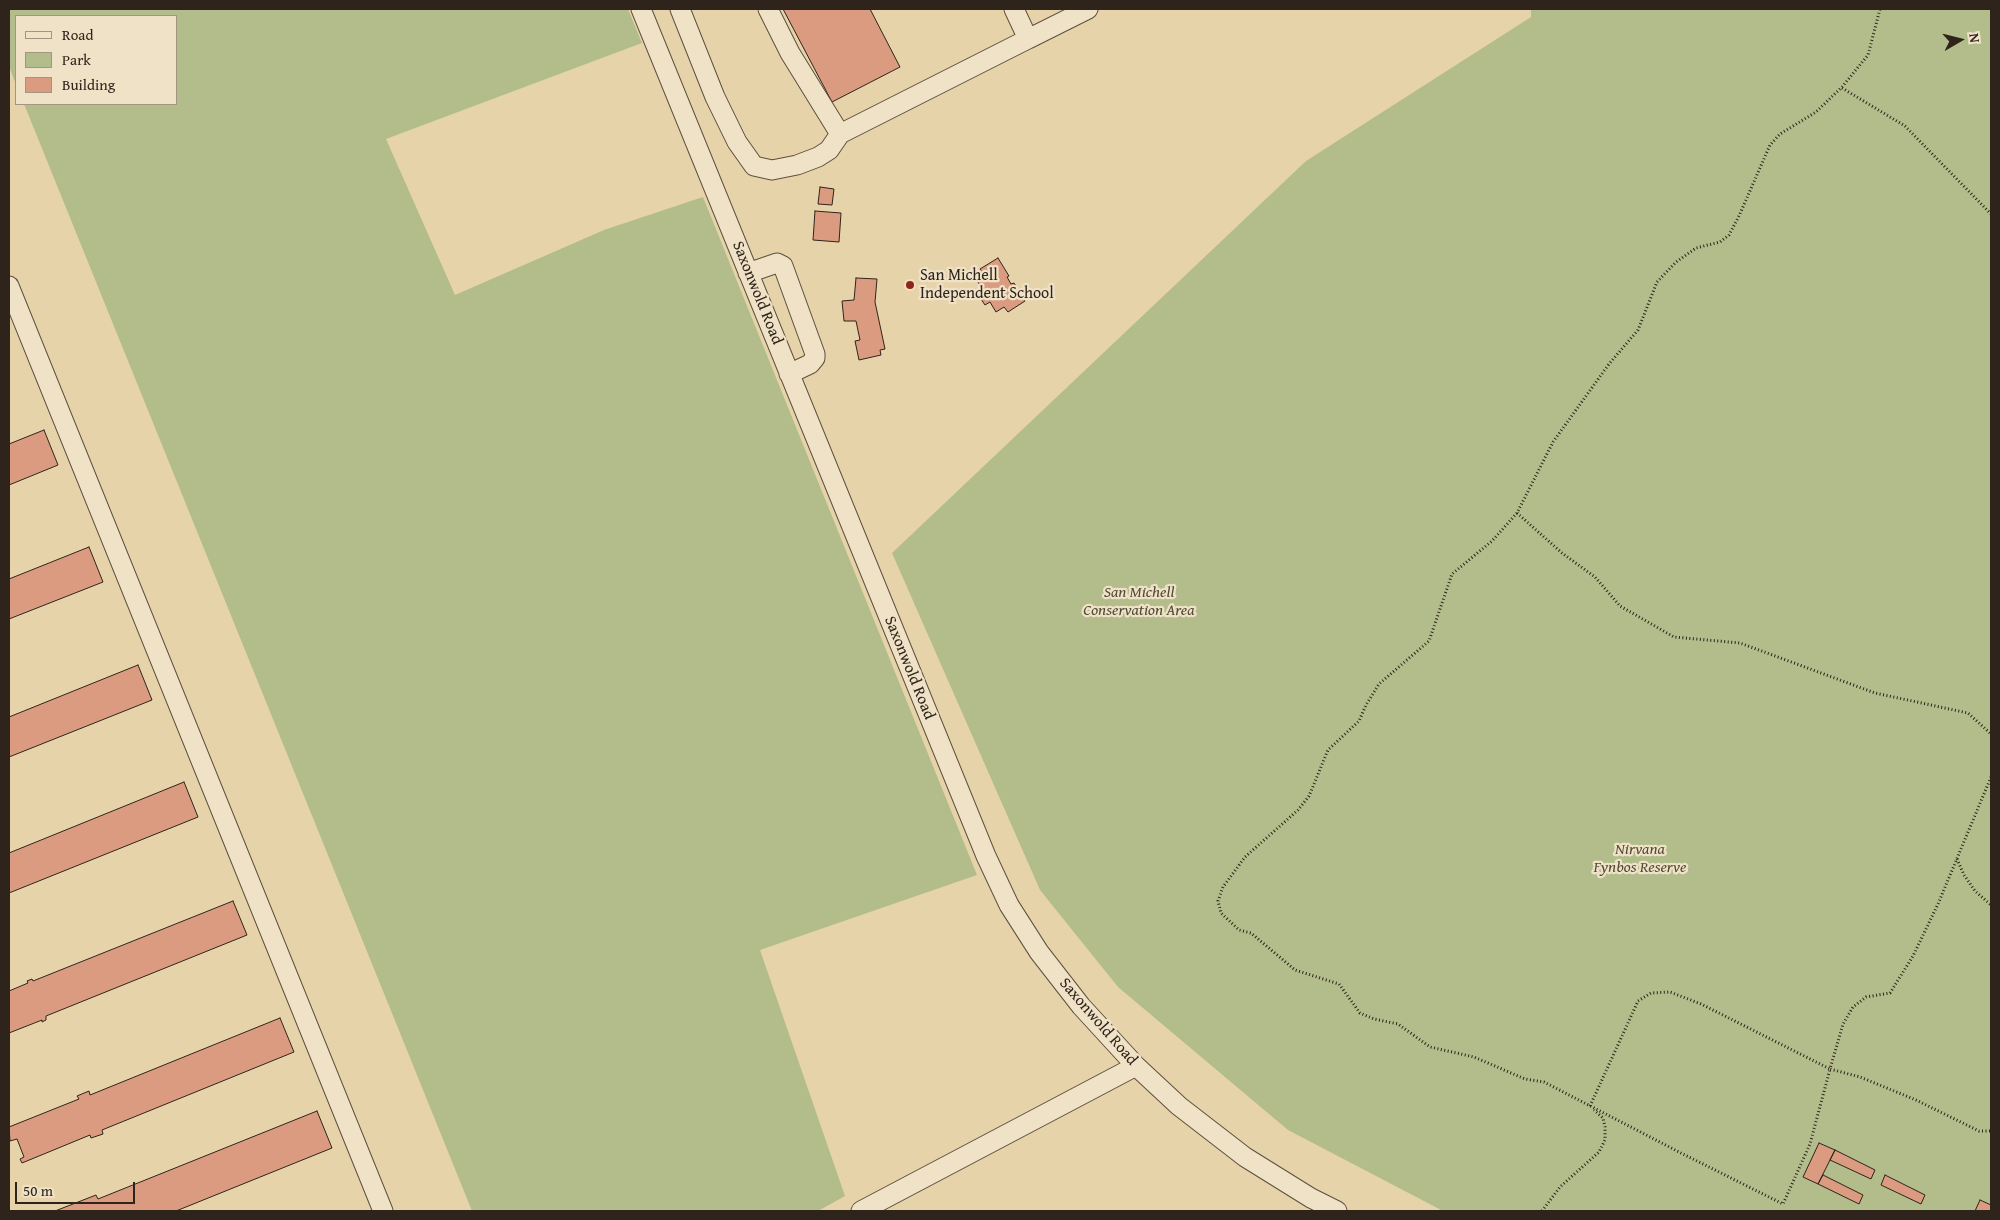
<!DOCTYPE html>
<style>
body{margin:0}
#map{position:relative;width:2000px;height:1220px;overflow:hidden;background:#e7d3a9;font-family:"Gentium Book Plus",serif}
canvas{display:block}
.frame{position:absolute;inset:0;border:10px solid #2f241b;pointer-events:none}
.legend{position:absolute;left:15px;top:15px;width:162px;height:90px;box-sizing:border-box;background:#efe2c7;border:1px solid #a29682;margin:0;padding:6px 9px;list-style:none;font-size:15px;color:#2f241b}
.legend li{display:flex;align-items:center;gap:10px;height:25px}
.legend b{width:25px;border:1px solid #a29682}
.north{position:absolute;left:1935px;top:15px;width:50px;height:50px;-webkit-text-stroke:4px #efe2c7;paint-order:stroke;rotate:82deg;font-size:14px;font-weight:700;line-height:20px;text-align:center;color:#2f241b}
.north::after{content:'';display:block;margin:auto;width:18px;height:22px;background:#2f241b;clip-path:polygon(50% 0,100% 100%,50% 72%,0 100%)}
.scale{position:absolute;left:15px;top:1182px;width:120px;height:22px;box-sizing:border-box;border:2px solid #2f241b;border-top:0;padding-left:6px;font-size:15px;line-height:18px;white-space:nowrap;color:#2f241b;-webkit-text-stroke:4px #efe2c7;paint-order:stroke}
</style>
<div id="map">
<canvas width="2000" height="1220"></canvas>
<div class="frame"></div>
<ul class="legend">
<li><b style="height:6px;background:#efe2c7"></b>Road</li>
<li><b style="height:14px;background:#b2bd8b"></b>Park</li>
<li><b style="height:14px;background:#da9b80"></b>Building</li>
</ul>
<div class="north">N</div>
<div class="scale">50 m</div>
</div>
<script>
const ctx = document.querySelector('canvas').getContext('2d');
ctx.lineJoin = 'round';
function fill(path, color) {
  ctx.fillStyle = color;
  ctx.fill(path, 'evenodd');
}
function toPath(rows) {
  const path = new Path2D();
  for (const r of rows) {
    path.moveTo(r[0], r[1]);
    for (let i = 2; i < r.length; i += 2) path.lineTo(r[i], r[i + 1]);
  }
  return path;
}
function stroke(path, color, width, dash) {
  ctx.strokeStyle = color;
  ctx.lineWidth = width;
  ctx.lineCap = dash ? 'butt' : 'round';
  ctx.setLineDash(dash || []);
  ctx.stroke(path);
}
function label(font, color, halo, rows, align = 'center') {
  ctx.font = font + ' "Gentium Book Plus",serif';
  ctx.lineWidth = 4.5;
  ctx.setLineDash([]);
  ctx.textBaseline = 'middle';
  ctx.strokeStyle = halo;
  ctx.fillStyle = color;
  for (const [text, x, y, turn = 0] of rows) {
    ctx.save();
    ctx.translate(x, y);
    ctx.rotate((+turn || 0) * Math.PI / 180);
    ctx.textAlign = isNaN(turn) ? turn : align;
    if (halo) ctx.strokeText(text, 0, 0);
    ctx.fillText(text, 0, 0);
    ctx.restore();
  }
}
fill(toPath([
 [9,9,628,9,642,43,386,139,455,295,604,230,703,197,977,875,760,950,845,1196,818,1211,472,1211,24,104,176,104,176,16,16,16,16,85,9,66],
 [1531,9,1991,9,1991,1211,1443,1211,1288,1130,1118,987,1040,890,892,553,1306,161,1531,17]
]), '#b2bd8b');
const building = toPath([
 [783,9,870,9,900,67,832,102,783,9],
 [820,187,834,189,832,205,818,204,820,187],
 [815,211,841,213,839,242,813,240,815,211],
 [998,258,1009,276,1007,277,1011,284,1014,283,1025,301,1008,312,1004,307,996,312,990,302,985,305,977,293,983,290,976,279,984,275,980,269,998,258],
 [856,278,877,279,875,302,885,349,880,350,881,355,859,360,855,341,860,340,856,321,844,321,842,301,854,300,856,278],
 [44,430,58,465,9,485,9,444,44,430],
 [89,547,103,582,9,619,9,579,89,547],
 [138,665,152,700,9,757,9,717,138,665],
 [184,782,198,817,9,893,9,853,184,782],
 [233,901,247,935,46,1016,46,1020,42,1022,42,1020,9,1033,9,991,28,983,27,981,32,979,33,981,233,901],
 [280,1018,294,1052,102,1130,103,1134,91,1138,90,1135,22,1163,20,1159,24,1157,17,1139,10,1141,9,1127,79,1099,77,1096,89,1091,90,1095,280,1018],
 [317,1111,332,1148,176,1211,55,1211,96,1195,98,1199,317,1111],
 [1819,1143,1835,1150,1818,1184,1803,1177,1819,1143],
 [1835,1150,1875,1170,1871,1179,1830,1160,1835,1150],
 [1823,1175,1863,1195,1859,1204,1818,1184,1823,1175],
 [1885,1175,1925,1195,1921,1204,1881,1185,1885,1175],
 [1980,1200,1991,1205,1991,1211,1975,1211,1980,1200]
]);
fill(building, '#da9b80');
stroke(building, '#2f241b', 1);
const minor = toPath([
 [641,9,986,856,1009,905,1039,952,1081,1006,1136,1066,1179,1106,1245,1157,1311,1198,1337,1211],
 [680,9,715,97,737,142,754,166,772,170,797,165,818,157,829,150,840,134],
 [768,9,790,53,840,134,1028,39],
 [1014,9,1028,39,1088,9],
 [748,273,777,263,783,266,815,354,815,358,810,364,789,374],
 [9,286,383,1211],
 [861,1211,1136,1066]
]);
stroke(minor, '#5d503e', 21);
stroke(toPath([
 [1842,88,1905,126,1991,214],
 [1517,513,1562,553,1595,577,1620,606,1674,637,1740,643,1875,693,1968,713,1991,734],
 [1991,777,1938,904,1913,956,1890,993,1866,997,1853,1007,1843,1024,1830,1069,1860,1077,1916,1100,1979,1131,1991,1131],
 [1957,859,1964,875,1975,891,1991,905],
 [1590,1106,1638,1001,1651,993,1670,992,1701,1004,1830,1069,1810,1144,1783,1204,1681,1153,1544,1082,1525,1079,1474,1057,1430,1047,1398,1024,1374,1019,1360,1013,1339,984,1295,970,1251,933,1239,930,1221,913,1218,901,1223,887,1245,857,1298,810,1309,796,1328,750,1359,721,1366,705,1379,684,1429,641,1452,574,1492,541,1517,513,1553,442,1609,364,1638,330,1657,282,1676,262,1696,248,1720,242,1729,235,1739,216,1770,145,1780,134,1816,112,1842,87,1868,55,1880,9],
 [1542,1211,1560,1187,1599,1152,1605,1140,1605,1127,1603,1118,1594,1110]
]), '#2f241b', 3, [1, 2.5]);
stroke(minor, '#efe2c7', 19);
for (const [x, y, r, color] of [
 [910,285,5,"#8f2418"]
]) {
  const dot = new Path2D();
  dot.arc(x, y, r, 0, 2 * Math.PI);
  ctx.fillStyle = color;
  ctx.fill(dot);
  stroke(dot, '#efe2c7', 2);
}
label('16px', '#2f241b', '#efe2c7', [
 ["San Michell",920,276],
 ["Independent School",920,294]
], 'left');
label('16px', '#2f241b', '#efe2c7', [
 ["Saxonwold Road",757,293,68],
 ["Saxonwold Road",909,668,68],
 ["Saxonwold Road",1098,1022,49]
]);
label('italic 16px', '#504a37', '#efe2c7', [
 ["San Michell",1139,593],
 ["Conservation Area",1139,611],
 ["Nirvana",1640,850],
 ["Fynbos Reserve",1640,868]
]);
</script>
